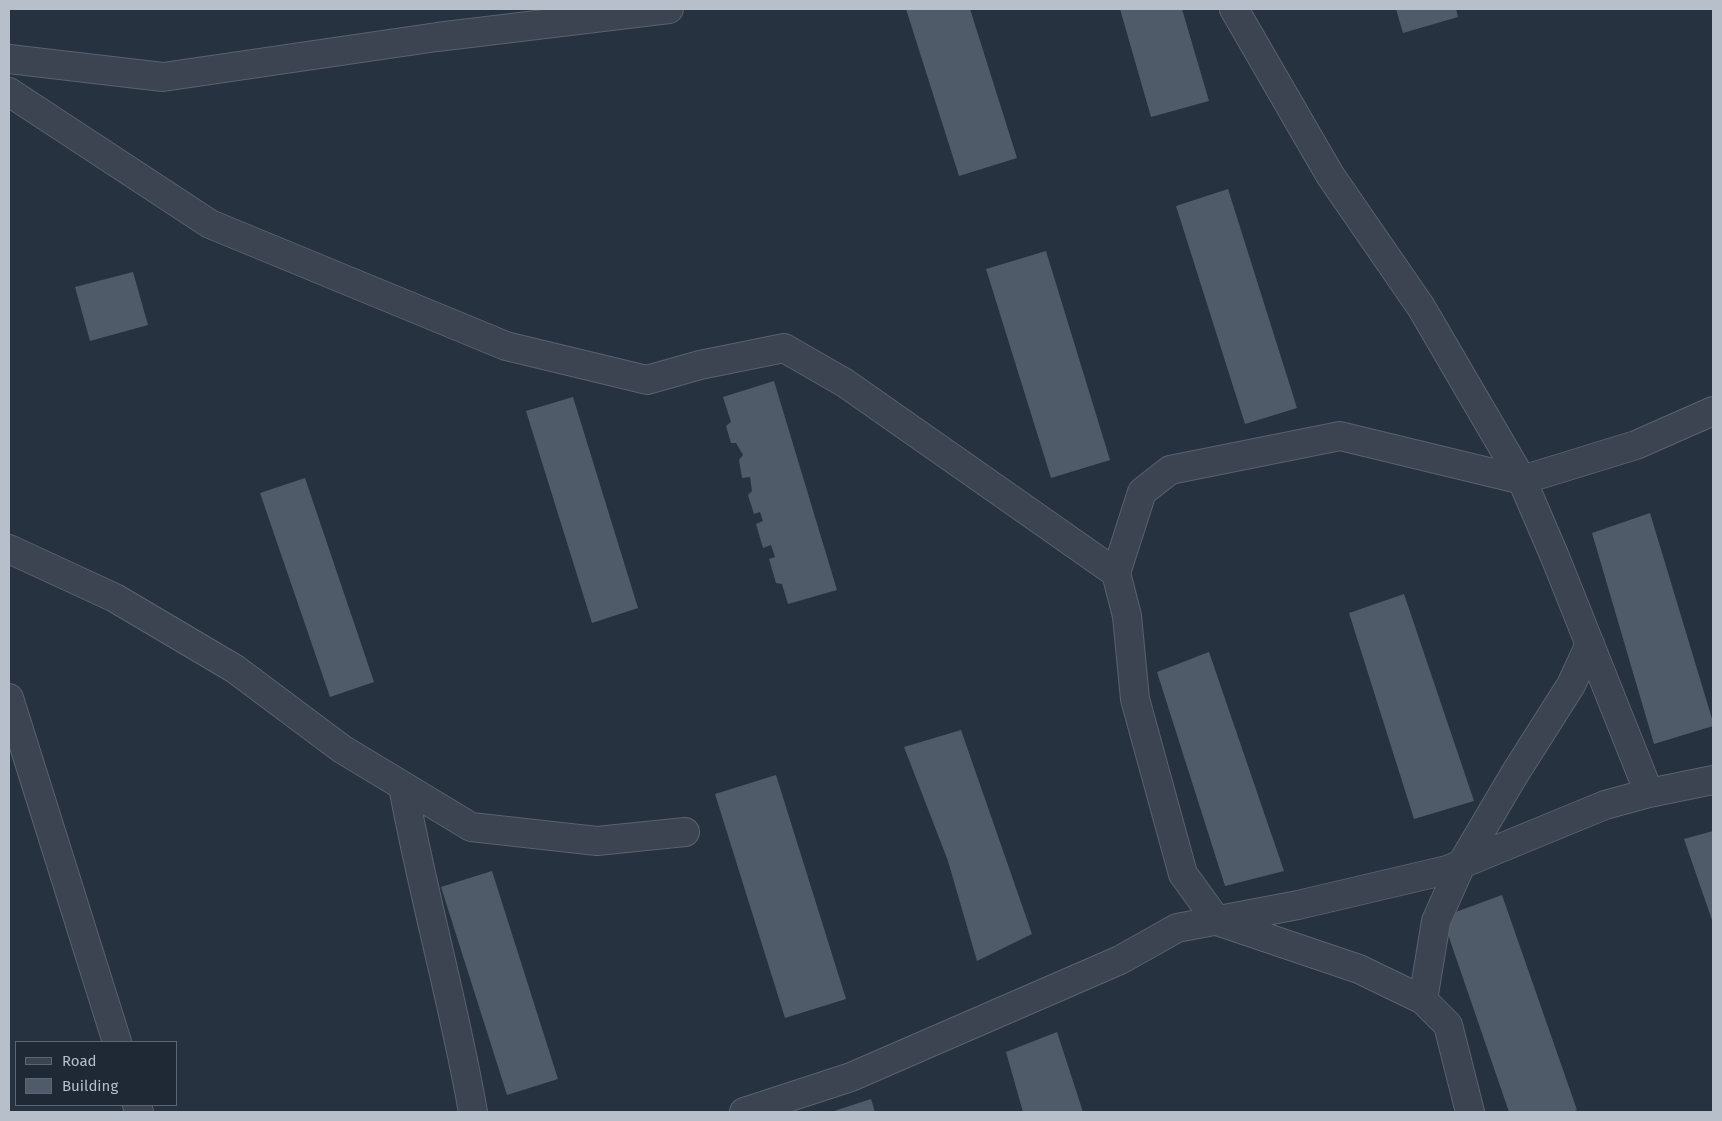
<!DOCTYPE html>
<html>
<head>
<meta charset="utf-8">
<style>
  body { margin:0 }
  #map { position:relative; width:1722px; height:1121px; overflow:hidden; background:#273240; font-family:"Fira Sans",sans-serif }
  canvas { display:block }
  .frame { position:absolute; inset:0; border:10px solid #b7bfca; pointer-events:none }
  .legend { position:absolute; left:15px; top:1041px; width:162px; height:65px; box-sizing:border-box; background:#1f2935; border:1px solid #5c6571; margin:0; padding:6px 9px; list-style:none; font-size:15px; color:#b7bfca }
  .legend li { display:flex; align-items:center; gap:10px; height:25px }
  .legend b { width:25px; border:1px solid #5c6571 }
</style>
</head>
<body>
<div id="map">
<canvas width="1722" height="1121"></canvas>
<div class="frame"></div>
<ul class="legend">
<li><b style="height:6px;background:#3b4450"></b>Road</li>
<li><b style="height:14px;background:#505b6a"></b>Building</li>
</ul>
</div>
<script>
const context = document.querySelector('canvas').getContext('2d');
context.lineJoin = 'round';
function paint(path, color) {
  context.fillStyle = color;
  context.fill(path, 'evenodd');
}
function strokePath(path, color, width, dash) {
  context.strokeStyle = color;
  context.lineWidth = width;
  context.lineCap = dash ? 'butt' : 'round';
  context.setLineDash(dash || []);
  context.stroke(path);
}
paint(new Path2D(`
  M906,9H970L1017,158L959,176Z
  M1120,9H1182L1209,101L1151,117Z
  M1396,9H1456L1458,17L1403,33Z
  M1228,189L1297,408L1245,424L1176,206Z
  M1046,251L1110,460L1051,478L986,269Z
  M133,272L148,325L90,341L75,287Z
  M774,381L837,590L788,604L782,584L776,583L769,559L775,557L771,545L763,548L756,524L763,521L760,512L754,514L748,495L752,491L750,477L742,478L739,460L743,455L736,443H731L726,426L731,422L723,397Z
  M573,397L638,608L592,623L526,411Z
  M305,478L374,682L330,697L260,493Z
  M1650,513L1713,722V726L1654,744L1592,533Z
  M1404,594L1474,801L1414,819L1349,613Z
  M1209,652L1284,871L1225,886L1157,672Z
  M961,730L1032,934L977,961L948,861L904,747Z
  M776,775L846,999L785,1018L715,794Z
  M1713,831V923L1684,839Z
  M492,871L558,1079L507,1095L441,887Z
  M1502,895L1577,1110L1572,1112H1509L1442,917Z
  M1057,1032L1083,1112H1023L1006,1052Z
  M871,1099L875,1112H831Z`), '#505b6a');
const minor = new Path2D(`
  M1234,9L1330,175L1421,307L1522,480L1555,557L1649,793L1713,780
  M9,59L163,77L437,37L669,9
  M9,92L210,224L506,346L647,380L700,365L784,348L845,383L1116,573
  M9,549L115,598L235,669L342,749L471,827L597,841L685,832
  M9,698L117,1042
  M403,786C423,896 454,1003 473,1112
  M1423,1000L1436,921L1461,865L1514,775L1571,685L1590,644
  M137,1105L139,1112
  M744,1112L851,1077L1120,960L1177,928L1298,905L1447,870L1605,805L1649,793
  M1470,1112L1448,1025L1423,1000L1359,969L1217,921L1183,874L1135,699L1127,616L1116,573L1142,492L1170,470L1340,436L1522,480L1636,445L1713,411`);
strokePath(minor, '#59626d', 30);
strokePath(minor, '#3b4450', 28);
</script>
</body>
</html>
